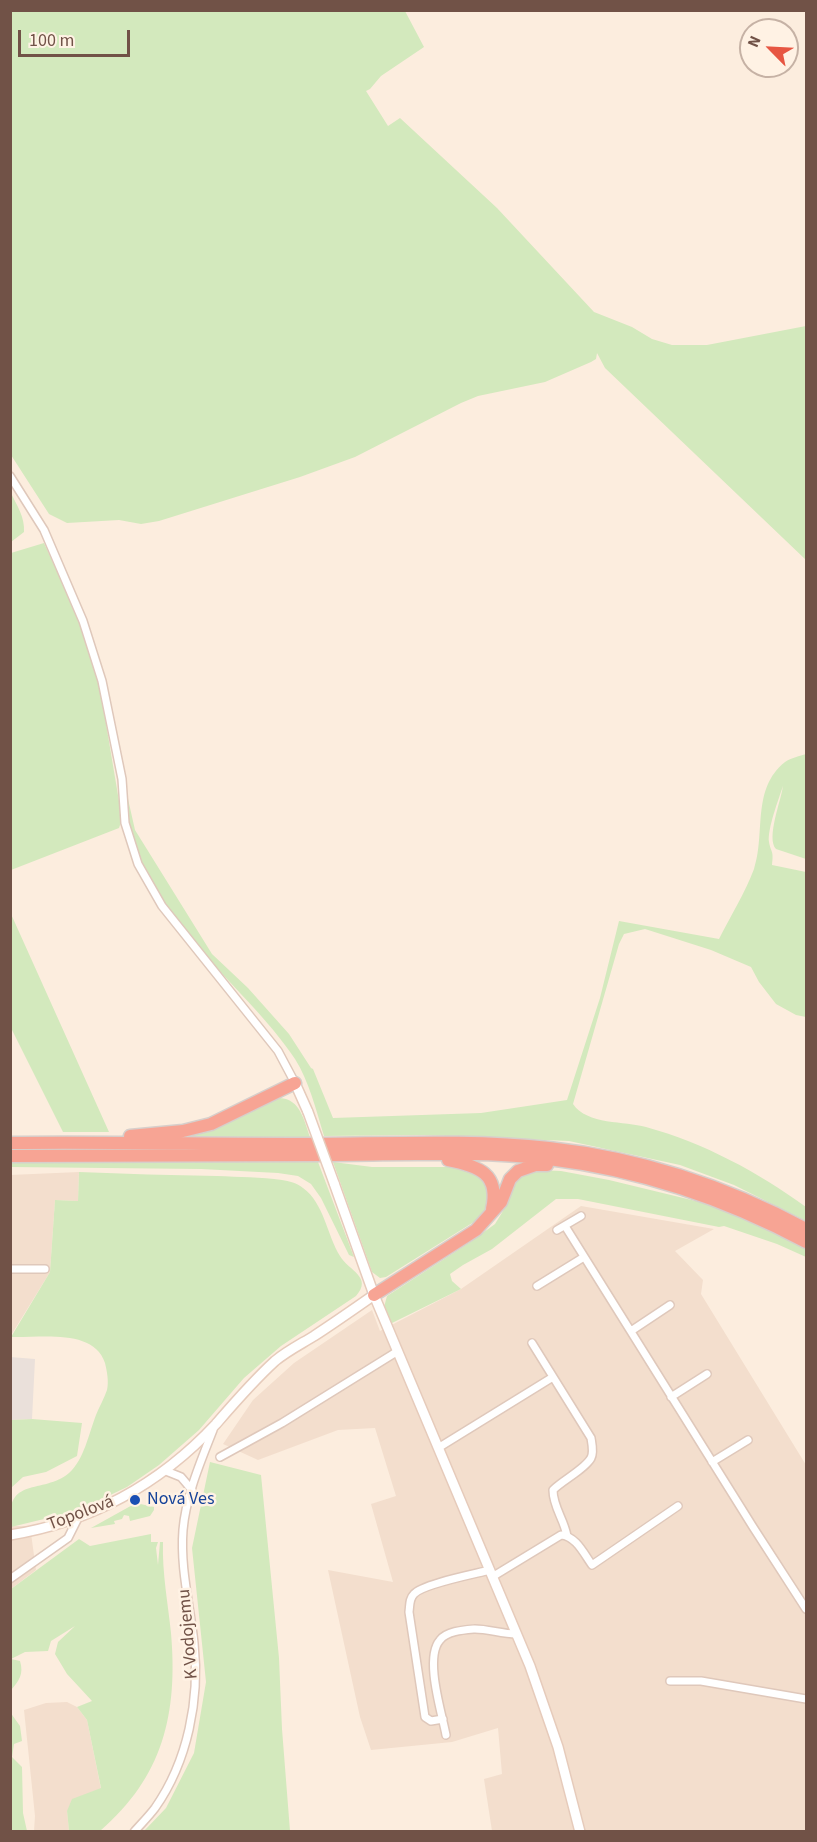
<!DOCTYPE html>
<html>
<head>
<meta charset="utf-8">
<style>
  body { margin:0 }
  #map { position:relative; width:817px; height:1842px; overflow:hidden; background:#fcedde; font-family:"Source Sans 3",sans-serif }
  canvas { display:block }
  .frame { position:absolute; inset:0; border:12px solid #715247; pointer-events:none }
  .north { position:absolute; left:739px; top:18px; width:60px; height:60px; box-sizing:border-box; background:#fff2e4; border:2px solid #c6b2a5; border-radius:50%; rotate:294deg; font-size:16px; font-weight:700; line-height:24px; text-align:center; color:#715247 }
  .north::after { content:''; display:block; margin:auto; width:21px; height:27px; background:#e75642; clip-path:polygon(50% 0,100% 100%,50% 72%,0 100%) }
  .scale { position:absolute; left:18px; top:30px; width:112px; height:27px; box-sizing:border-box; border:3px solid #715247; border-top:0; padding-left:8px; font-size:18px; line-height:21px; white-space:nowrap; color:#715247; -webkit-text-stroke:4px #fff2e4; paint-order:stroke }
</style>
</head>
<body>
<div id="map">
<canvas width="817" height="1842"></canvas>
<div class="frame"></div>
<div class="north">N</div>
<div class="scale">100 m</div>
</div>
<script>
const context = document.querySelector('canvas').getContext('2d');
context.lineJoin = 'round';
function paint(path, color) {
  context.fillStyle = color;
  context.fill(path, 'evenodd');
}
function strokePath(path, color, width, dash) {
  context.strokeStyle = color;
  context.lineWidth = width;
  context.lineCap = dash ? 'butt' : 'round';
  context.setLineDash(dash || []);
  context.stroke(path);
}
function label(font, color, halo, rows, align = 'center') {
  context.font = font + ' "Source Sans 3",sans-serif';
  context.lineWidth = 5;
  context.setLineDash([]);
  context.textBaseline = 'middle';
  context.strokeStyle = halo;
  context.fillStyle = color;
  for (const [text, x, y, turn = 0] of rows) {
    context.save();
    context.translate(x, y);
    context.rotate((+turn || 0) * Math.PI / 180);
    context.textAlign = isNaN(turn) ? turn : align;
    if (halo) context.strokeText(text, 0, 0);
    context.fillText(text, 0, 0);
    context.restore();
  }
}
paint(new Path2D(`
  M79,1172L78,1201L55,1200L50,1272L10,1337V1175Z
  M581,1206L714,1229L675,1251L703,1280L701,1294L806,1465V1831H492L484,1779L502,1774L498,1728L452,1742L371,1750L360,1717L328,1570L393,1582L371,1504L396,1496L375,1428L338,1430L258,1460L223,1444L253,1400L294,1363L372,1310L380,1331L461,1289Z
  M11,1526H30L36,1570L11,1589Z
  M67,1702L77,1707L87,1720L101,1789L67,1811L69,1831H34L35,1816L24,1710L46,1703Z`), '#f3decd');
paint(new Path2D(`
  M10,1357L35,1359L32,1419L11,1420Z`), '#eae0da');
paint(new Path2D(`
  M11,10L405,11L424,47L381,76L370,89L366,91L388,126L400,118L497,208L594,312L632,327L652,339L672,345H707L806,326V560L605,368L597,353L596,359L591,362L545,382L478,396L461,403L355,457L300,477L159,521L141,524L119,520L67,523L49,514L11,455Z
  M11,493C17,506 25,517 24,532L11,542Z
  M44,543L74,608L98,676L122,819L119,828L11,870V553Z
  M806,754V859L776,849C766,838 781,801 783,786C779,798 767,830 769,842C771,853 774,850 772,865L806,872V1017L796,1015L776,1004L759,982L751,967L711,950L645,929L624,934L619,944L573,1104C587,1125 625,1121 646,1127C704,1143 758,1172 806,1207V1221L734,1185L680,1165L569,1141L423,1135L324,1136C316,1110 309,1081 295,1059C246,983 119,898 128,799L135,830L212,954L248,988L289,1034L311,1068L313,1069L333,1118L481,1113L567,1100L600,998L619,921L719,939C730,917 745,893 754,869C766,834 751,789 785,762C791,758 800,756 806,754Z
  M11,914L109,1132H63L11,1028Z
  M280,1098C300,1099 304,1120 310,1137H188L219,1126Z
  M129,1161L318,1162L354,1257L349,1255L321,1198L311,1184L298,1176L278,1173L201,1169L11,1167V1162Z
  M333,1162L372,1167H464L488,1181V1206L477,1220L386,1277L380,1278L372,1272Z
  M538,1170L561,1171L609,1180L704,1203L734,1213L806,1248V1257L777,1244L724,1226L719,1227L578,1199H556L492,1249L463,1265L450,1274L452,1281L461,1289L390,1324L384,1307L387,1296L469,1243L495,1224L503,1211L517,1178Z
  M79,1172C125,1174 171,1175 217,1176C239,1177 261,1177 282,1180C289,1181 297,1183 303,1188C324,1203 327,1235 340,1256C349,1271 373,1277 356,1296L281,1346L244,1378L199,1430L159,1465L127,1487L77,1511L11,1527C4,1475 43,1495 69,1473C84,1460 89,1433 96,1415C99,1407 104,1399 107,1390C109,1382 107,1371 105,1363C94,1328 40,1338 11,1337L50,1272L55,1200L78,1201Z
  M32,1419L82,1423L77,1456L46,1472L23,1477L11,1488V1420Z
  M210,1462L261,1475L279,1658L282,1729L290,1831H144L166,1808L194,1753L206,1682L192,1548Z
  M136,1503L154,1507V1510L150,1516L130,1521L129,1516L124,1515L122,1519L114,1521L115,1524L91,1528Z
  M151,1534V1542H158L156,1548L158,1565L160,1542H163C162,1573 168,1603 171,1633C178,1714 163,1777 100,1831H69L67,1811L72,1799L101,1788L87,1720L77,1707L92,1701L67,1674L55,1654L58,1642L75,1626L51,1641L48,1651L25,1652L11,1659L20,1661C24,1674 19,1681 11,1690V1589L79,1539L90,1546Z
  M10,1712L20,1726L22,1741L14,1744L12,1757L22,1767L23,1813L27,1831H11Z`), '#d3e9bd');
const street = new Path2D(`
  M10,476L44,530L83,621L102,681L122,779L125,823L138,864L162,906L278,1051L295,1083
  M565,1226L753,1527L806,1609
  M557,1230L581,1216
  M10,1269H45
  M537,1286L584,1257
  M631,1331L670,1305
  M532,1343L591,1438C592,1444 594,1452 591,1458C585,1469 563,1480 553,1490C553,1507 564,1519 567,1536
  M671,1397L707,1374
  M438,1448L553,1377
  M220,1457L282,1423L398,1351
  M712,1462L748,1440
  M166,1471L181,1477L192,1490
  M492,1577L561,1535C576,1536 584,1554 592,1565L678,1506
  M10,1579L68,1538L78,1518
  M670,1681H701L806,1699
  M443,1719L431,1721L425,1717L409,1612C410,1605 409,1599 414,1594C422,1584 475,1574 490,1570
  M446,1735C442,1713 424,1658 440,1640C447,1631 463,1630 475,1629C488,1629 502,1634 516,1634
  M134,1832C141,1824 149,1816 155,1808C188,1761 200,1699 194,1643C190,1605 180,1568 183,1530C186,1495 201,1461 213,1430`);
const secondary = new Path2D(`
  M295,1083L308,1112
  M334,1183L374,1295L530,1666L558,1747L580,1832
  M10,1535C91,1522 160,1484 216,1424C235,1402 253,1381 275,1361C287,1351 301,1344 314,1336C334,1323 354,1309 374,1295`);
const highway = new Path2D(`
  M130,1136L183,1131L211,1124L295,1083
  M10,1143C107,1142 204,1144 300,1144C382,1144 468,1139 549,1148C640,1158 726,1186 806,1229
  M10,1156C115,1156 219,1155 323,1155C398,1155 475,1150 549,1159C640,1170 726,1199 806,1242
  M448,1160C479,1166 500,1174 492,1209
  M374,1295L476,1230L501,1202L510,1179L518,1171L535,1165H547`);
strokePath(street, '#dfc8bb', 10);
strokePath(secondary, '#e6cbbb', 12);
strokePath(highway, '#d7cfcb', 15);
strokePath(street, '#fff', 7);
strokePath(secondary, '#fff', 9);
strokePath(highway, '#f7a494', 12);
const secondaryBridge = new Path2D(`
  M308,1112L334,1183`);
strokePath(secondaryBridge, '#e6cbbb', 12, []);
strokePath(secondaryBridge, '#fff', 9);
for (const [x, y, r, color] of [
  [135,1500,6,"#1a4fb4"]
]) {
  const dot = new Path2D();
  dot.arc(x, y, r, 0, 2 * Math.PI);
  context.fillStyle = color;
  context.fill(dot);
  strokePath(dot, '#fff2e4', 2);
}
label('18px', '#164399', '#fff2e4', [
  ["Nová Ves",147,1500]
], 'left');
label('18px', '#715247', '#fff2e4', [
  ["Topolová",81,1514,-21],
  ["K Vodojemu",189,1634,-95]
]);
</script>
</body>
</html>
